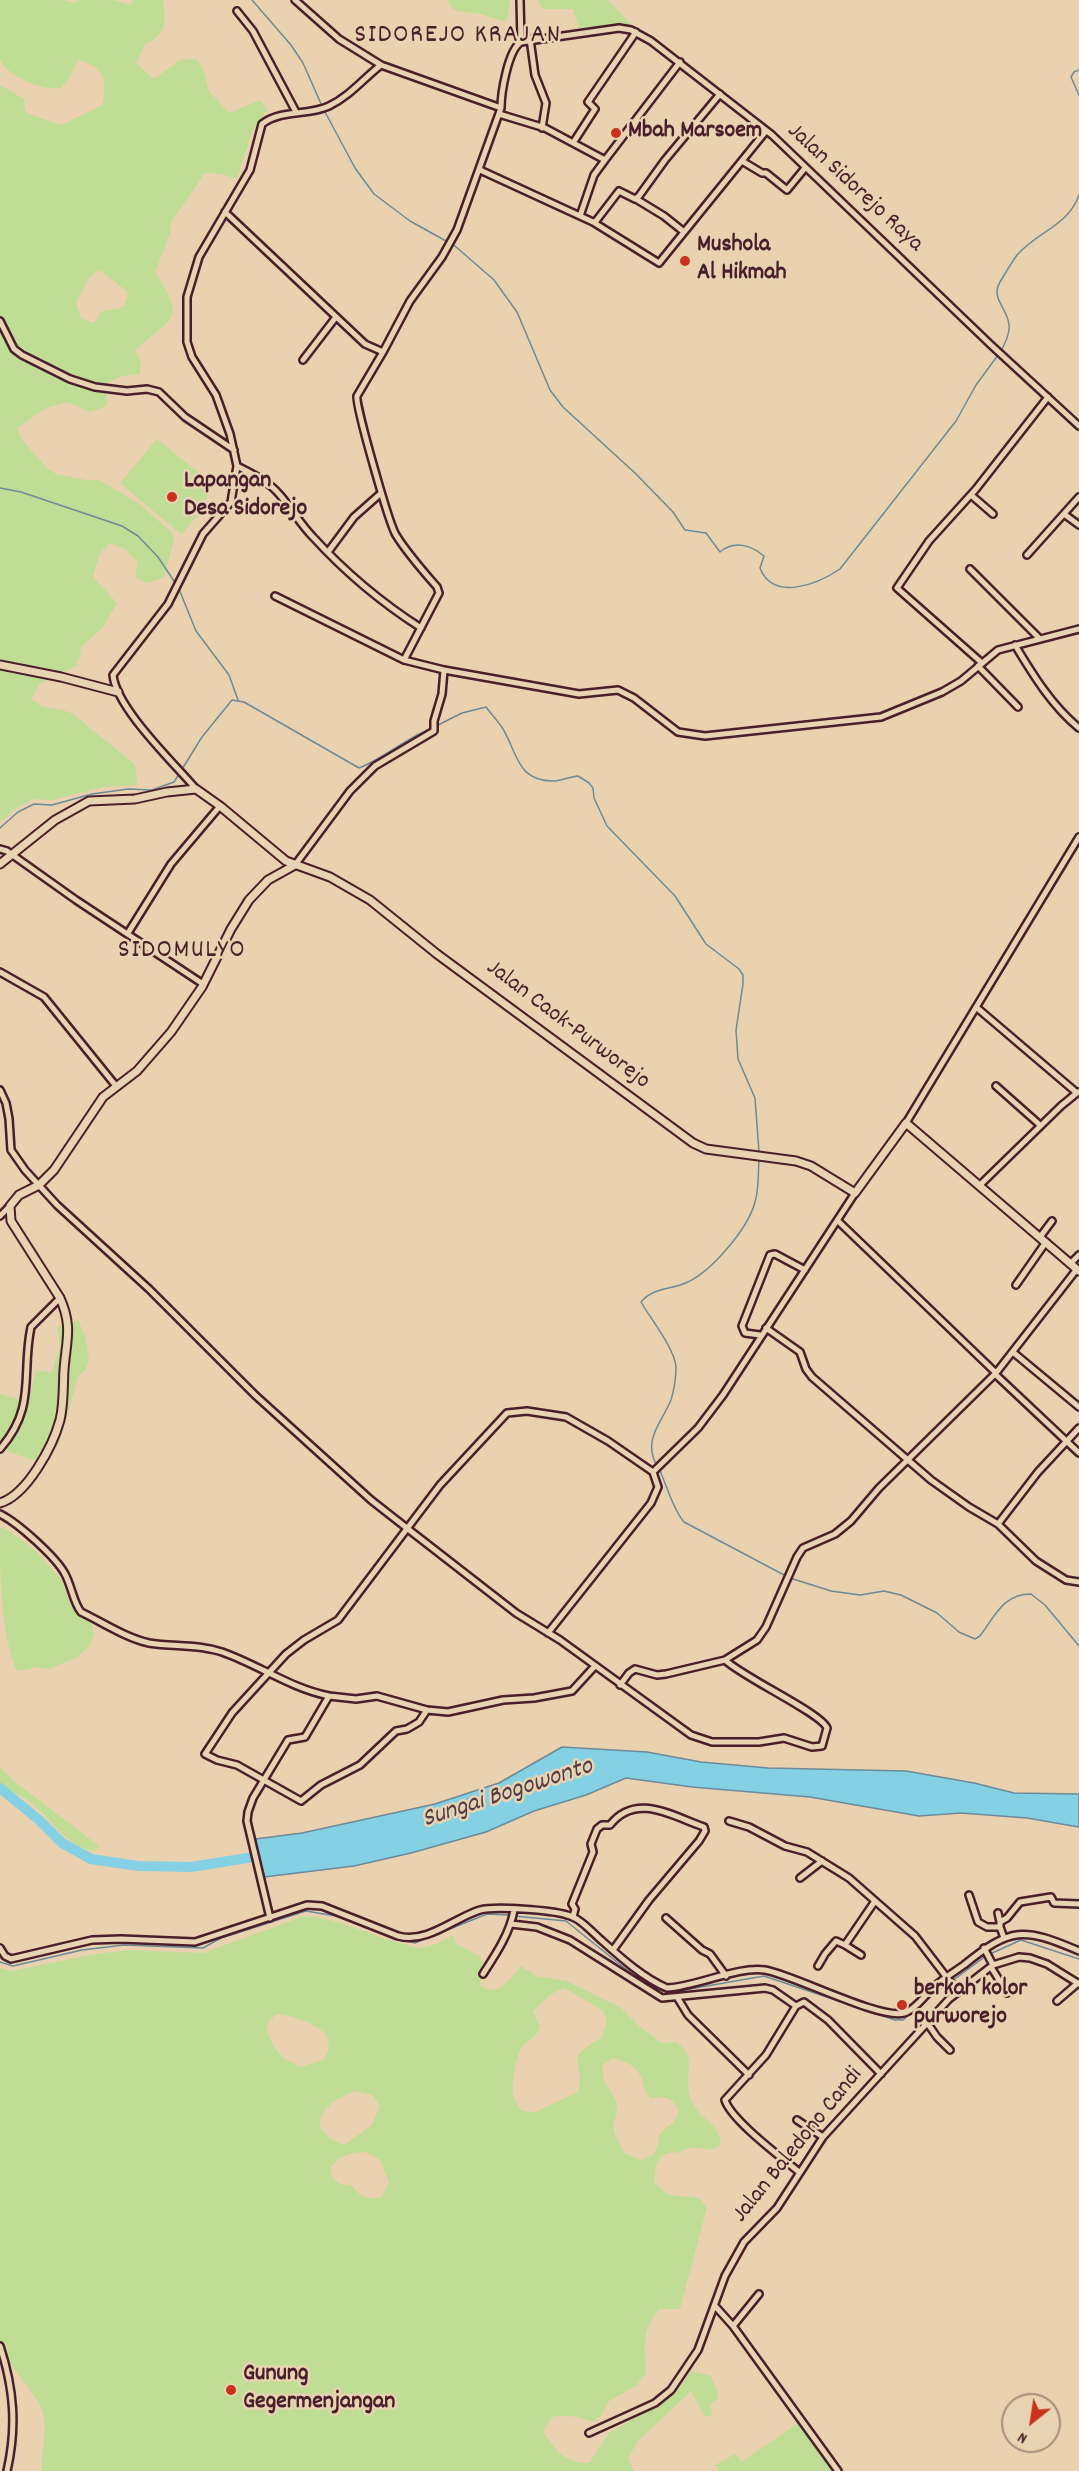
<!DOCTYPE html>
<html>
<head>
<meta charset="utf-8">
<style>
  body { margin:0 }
  #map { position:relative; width:1079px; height:2471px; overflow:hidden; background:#ead1af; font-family:Dekko,sans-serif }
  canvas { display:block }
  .north { position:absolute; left:1001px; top:2393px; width:60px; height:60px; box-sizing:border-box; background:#e8d4b2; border:2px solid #a98c7c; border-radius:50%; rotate:210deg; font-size:16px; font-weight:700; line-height:24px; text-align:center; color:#4a1f2b }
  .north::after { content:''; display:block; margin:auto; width:21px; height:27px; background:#c8321e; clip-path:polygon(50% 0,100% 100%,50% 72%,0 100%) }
</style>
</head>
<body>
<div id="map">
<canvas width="1079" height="2471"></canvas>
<div class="north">N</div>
</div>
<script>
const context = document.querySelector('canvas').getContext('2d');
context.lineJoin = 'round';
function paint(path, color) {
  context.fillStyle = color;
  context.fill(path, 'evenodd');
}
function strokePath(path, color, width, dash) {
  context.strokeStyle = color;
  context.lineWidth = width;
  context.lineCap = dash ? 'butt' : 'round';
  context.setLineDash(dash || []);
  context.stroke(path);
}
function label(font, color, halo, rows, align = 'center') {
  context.font = font + ' Dekko,sans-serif';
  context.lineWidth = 5;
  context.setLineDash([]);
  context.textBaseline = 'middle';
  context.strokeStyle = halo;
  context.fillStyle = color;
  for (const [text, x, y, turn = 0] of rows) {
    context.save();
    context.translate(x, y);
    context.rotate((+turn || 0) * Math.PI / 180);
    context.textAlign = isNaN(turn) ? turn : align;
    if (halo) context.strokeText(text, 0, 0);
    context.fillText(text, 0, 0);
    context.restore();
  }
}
paint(new Path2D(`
  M0,0H64L74,3L78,0H113L130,5L133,0H163C166,21 167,35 145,44L136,63L154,79L180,60L196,59L203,68L209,91L229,113L260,100L267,110L253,129L237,179L221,174L205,173L171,222L170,234L155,272C187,321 173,316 135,350L141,363L140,374L122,376L105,384L107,406L90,412L68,402L46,408L17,428L22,440L46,467L56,474L86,480H99L141,505L172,533L174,539L164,577C153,582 144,586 135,576L138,563L125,549L110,543L100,553L93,577L117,603L103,627L81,647L80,656L76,666L40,684L31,699L43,707L63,710L73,714L133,763L136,768L137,785L103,787L52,800L33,799L15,809L0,822V85L24,99L25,110L29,114L61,125L102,105C108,80 104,67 78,60L69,79L61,88C42,91 10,78 0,60ZM99,270L127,291C128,315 111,307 100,312L97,320L93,323L81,318L76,302L90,276Z
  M447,0H510L507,20L502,21L481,14L457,11L452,8Z
  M538,0H608L633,27L579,28L573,9H542Z
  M157,439L214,485L201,510L182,535L120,483Z
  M78,1320L85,1336L89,1359L86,1369L78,1377L60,1441L47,1462L30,1459L0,1449V1394L28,1402L36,1371L52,1372L60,1347L57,1327Z
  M0,1527L8,1530L36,1551L62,1581L69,1602L80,1618L91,1620L94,1634L90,1645L77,1657L49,1669L37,1667L21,1671L16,1670C0,1627 0,1574 0,1527Z
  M0,1767L10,1778L100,1847L93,1851C66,1845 52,1821 32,1803C23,1796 11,1793 0,1784Z
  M304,1916C338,1918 367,1934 399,1943C405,1944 412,1947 418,1948C430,1948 442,1941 453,1935L456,1944L479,1956L483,1962L480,1985C497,1999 510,1979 521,1966L536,1976L566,1981L620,2007L639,2026L662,2043L676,2042C699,2058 683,2074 690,2097C697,2120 715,2117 721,2143C711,2155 702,2146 689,2148C686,2149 683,2151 680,2152C676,2153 670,2152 666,2154C654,2160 655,2173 655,2184L669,2195L699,2198L707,2207L680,2309H660C640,2331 645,2346 646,2373L636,2386L609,2401L602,2414L593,2422C579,2417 567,2414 552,2417L543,2431C554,2449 566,2464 589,2463L609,2433L661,2402L678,2389L691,2371L711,2376L718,2393L717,2399L710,2404L712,2415L706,2417L704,2415L691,2391L638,2441L628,2458L634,2471H41C42,2455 46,2435 44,2419C43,2401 20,2379 11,2364L0,2365V1968L11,1971L95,1954L130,1950L203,1953ZM565,1988L603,2011L607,2021L601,2038C559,2062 587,2060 578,2092L535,2112L522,2111C518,2106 514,2101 513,2094C511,2086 516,2054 522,2047C530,2037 536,2039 540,2026L533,2012C542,2001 551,1992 565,1988ZM276,2014C296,2017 311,2021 327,2035L329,2048L324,2059L301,2067C280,2058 271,2048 266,2026ZM612,2058C634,2064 641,2069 645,2092L651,2098C667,2096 671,2097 679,2110L674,2122L666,2127L659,2135V2141L654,2154L642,2160L625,2154L616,2138L613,2126L617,2112L616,2101L604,2081L602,2066ZM355,2091L372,2095L380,2106L372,2125L344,2145C301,2129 323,2102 355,2091ZM366,2152L380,2160L389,2182L382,2197C367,2201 361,2197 351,2185L340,2184L332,2177L330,2168C341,2155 349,2153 366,2152Z
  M800,2422L833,2471H719L715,2465L735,2454L741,2462Z`), '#c0dd95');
const water = new Path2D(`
  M562,1747L647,1752L701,1762L768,1768L906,1771L974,1783L1014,1793L1079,1794V1827L1027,1818L961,1813L919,1816L810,1797L692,1787L626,1778L586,1795L534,1811L486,1832L411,1853L354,1866L264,1877L255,1839L302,1833L435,1804L499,1783Z`);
paint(water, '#83d1e2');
strokePath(water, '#6c8a99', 1.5);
strokePath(new Path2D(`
  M252,0L291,45L303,63L322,106
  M1079,70L1074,72L1071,77L1079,95
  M324,110L355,168L374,194L410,221L455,246L494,280L517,312L550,390L563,407L636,474L673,512L685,530L706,533L720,552C734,540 751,545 764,556L760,568C773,602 818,584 840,569L956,421L976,385L998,355
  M1001,351C1005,343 1010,334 1009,325C1008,309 990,298 1000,282C1005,274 1011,263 1017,255C1037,232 1069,225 1079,195
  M0,488L21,492L122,526L138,536L158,557L176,584
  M179,589L196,631L229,675L238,700
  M436,726L462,713L486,707C491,714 498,721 503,729C518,754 517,782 555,781C562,780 570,777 578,776L589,783L593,788L594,798L607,826L675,896L706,944L739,969L743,975V984L736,1030L738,1059L755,1098L759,1152
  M0,828L18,812L34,804L52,805L92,794L128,789L152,790L174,782L202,737L232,700L244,702L359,768C385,758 406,738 432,728
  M656,1464C643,1439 662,1422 671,1400C674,1390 676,1377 676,1367C675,1349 650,1318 641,1302C653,1288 667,1290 683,1284C709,1275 748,1229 755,1202C759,1189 758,1174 759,1160
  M659,1469C667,1485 672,1508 684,1522L786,1576
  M790,1578L831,1591L860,1595L884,1591L901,1595L937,1613L959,1632L975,1639L980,1636C995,1616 1003,1594 1031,1594L1045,1605L1079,1646
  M514,1916L566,1921L643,1983
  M392,1937L415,1943L487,1914L509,1915
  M990,1954L1021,1940L1079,1959
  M0,1962L13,1966L82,1950L124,1945L203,1948L221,1938L306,1911L336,1916L385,1934
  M647,1986L661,1991L684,1990L764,1976L895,2020H903L912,2012
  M922,2003L986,1956`), '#6c8a99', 1.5);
strokePath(new Path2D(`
  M0,1788L39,1820L62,1843L91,1859L138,1866L191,1867L273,1854`), '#83d1e2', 10);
const street = new Path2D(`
  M295,0L339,39L381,65
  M520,0L521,42
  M237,11L253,31L296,112
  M530,39L535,75L546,103L542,128
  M499,114L545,128L605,160L680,62
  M573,143L595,109L588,102L636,32
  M742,161L762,173H766L787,190L805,168
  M480,170L593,222L596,221L619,191L635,199L639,196L665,160L720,94
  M636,199L664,216L684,232
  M225,212L365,344L383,352L410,301L442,257L457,230L501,108
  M580,216L594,175L605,160
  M593,222L659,263L766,131
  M0,321L14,349L22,355L70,379L95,387L127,391L147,389L159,392L185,417L234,450
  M383,352L357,396C355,404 389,524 396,535C407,553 423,571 437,587L439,593L404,660
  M303,360L336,317
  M237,466C252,474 268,481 279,494C291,507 300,524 313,537C344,571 382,603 421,628
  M971,495L993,514
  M1064,514L1079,525
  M328,552L354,517L380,494
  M1027,555L1079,497
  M970,569L1040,639
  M275,596L404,660L444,670L579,694L618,690L634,698L678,732L705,736L881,717L942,692L961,681L998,650L1079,629
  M1015,645C1033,675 1052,706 1079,728
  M982,663L897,588L929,541L976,489L1048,397
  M978,666L1018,707
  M196,789C174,763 116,708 113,675L168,604L203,534L231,502L237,466L230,434L216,395L192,357L187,342V297L199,257L250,170L262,124C282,109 308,116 329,106C350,96 364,78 381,65L501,108C501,93 508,50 521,42L619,28L631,30L651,41L772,135L991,345L1079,426
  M0,849L7,851L76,900L203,984
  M295,865L350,791L375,766L434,731V721L442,694L444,670
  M128,933L171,864L220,806
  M0,972L44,997L116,1086
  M976,1007L1077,1093
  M996,1086L1040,1125
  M0,1090L6,1103L9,1119L11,1150L25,1170L57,1205L149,1289L255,1395L371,1500L408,1529L516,1613L560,1640L691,1735L712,1742H759L784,1738L812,1747L822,1746L827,1728C821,1713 744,1678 725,1660
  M1061,1106L1078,1092
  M906,1123L1079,837
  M980,1185L1061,1106
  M0,1216L10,1206
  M838,1221L996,1373
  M1040,1237L1052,1221
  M1070,1264L1079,1255
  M1016,1285L1046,1242
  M766,1328L800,1352L806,1369L812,1377L931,1480L969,1507L998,1524L1036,1561L1066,1580L1079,1582
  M760,1335L745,1333L742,1326L770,1255L775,1254L805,1270
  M1014,1353L1079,1407
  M995,1374L1079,1453
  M0,1449C37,1407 21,1374 31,1327L60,1298
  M653,1472L698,1428L723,1395L855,1193
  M0,1514C18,1523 56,1557 65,1574C72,1587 73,1602 81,1612C102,1622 126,1638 149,1643C173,1647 198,1644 222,1652C259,1665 290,1688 329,1696L305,1737L288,1740L253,1798L248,1812L247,1821L270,1918
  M998,1524L1038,1472L1079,1428
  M620,1685L629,1673L635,1669L657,1675L666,1674L725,1660L757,1640L766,1627L797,1557L803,1548L835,1534L851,1521L879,1488L996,1373L1077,1269
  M329,1696L356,1699L377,1696L427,1710L448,1712L503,1700L534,1698L572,1691L594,1667
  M427,1710L419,1722L407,1729L396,1731L360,1765L321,1785L301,1801L237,1765L217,1760L205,1754L232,1713L286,1654L304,1640L338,1620L440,1485L507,1413L527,1411L566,1417L608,1441L653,1472L658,1487L651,1503L548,1633
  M729,1821L749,1827L785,1846L807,1852L849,1878L915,1936L958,1992
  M800,1878L822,1861
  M969,1895L978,1922L987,1927H1000L1004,1938
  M998,1913L1000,1922
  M573,1917L575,1909L572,1904L593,1852L591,1844L597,1829L602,1825H610C636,1792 672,1816 704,1827L705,1831L699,1841L649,1900L613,1950
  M666,1918L702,1950L710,1954L726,1976
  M511,1924L537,1927L570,1940L662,1998L765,1988L773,1990L796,2006
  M1000,1928V1922L1007,1918L1020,1902L1051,1897L1054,1903L1079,1904
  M845,1945L861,1955
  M0,1948L5,1956L11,1959L92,1940L121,1939L195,1942L307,1905L322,1906L398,1936C427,1944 454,1918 480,1910C495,1906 551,1910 567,1915C580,1918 590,1930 600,1939C619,1956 643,1978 667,1988C696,1987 737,1966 765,1970C794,1975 880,2020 904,2013C915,2010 926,1994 935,1986C944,1978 954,1972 964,1965C1011,1927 1023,1927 1079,1951
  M984,1948L993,1965
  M818,1966L825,1954L836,1941L845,1945L875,1901
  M991,1967L1007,1993
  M483,1974C496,1954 510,1933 514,1910
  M677,1997L688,2015L749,2075
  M1057,2001L1078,1983
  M925,2024H928L937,2037L950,2050
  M797,2120L823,2137
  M799,2172C781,2157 731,2120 725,2100L766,2055L796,2006L804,2002L828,2020L881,2074
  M715,2306L733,2326L838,2471
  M733,2326L759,2294
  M0,2346C14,2389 17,2427 7,2471
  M589,2433L655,2403L671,2390L698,2350L725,2276L744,2242L777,2208L823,2137L949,1999L993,1965L1019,1957L1030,1958L1047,1964L1079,1984`);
const secondary = new Path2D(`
  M0,665L61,677L118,692
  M0,864L55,820L89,801L135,799L167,792L196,789L220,806L286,861L330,877L370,900L437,954L693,1143L706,1149L796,1161L811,1166L855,1193L906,1123L1079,1271
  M0,1503C27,1495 53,1446 60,1420C64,1404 63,1386 64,1370C66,1341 73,1327 60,1298L11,1221L10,1206L19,1195L39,1185L54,1170L103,1097L137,1071L171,1032L202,987L231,929L249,900L268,880L295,865`);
strokePath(street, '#4a1f2b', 10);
strokePath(secondary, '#4a1f2b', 11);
strokePath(street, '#e8d4b2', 5);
strokePath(secondary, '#e8d4b2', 7);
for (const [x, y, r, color] of [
  [616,133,6,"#c8321e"],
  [685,261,6,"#c8321e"],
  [172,497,6,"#c8321e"],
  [902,2005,6,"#c8321e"],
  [231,2390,6,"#c8321e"]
]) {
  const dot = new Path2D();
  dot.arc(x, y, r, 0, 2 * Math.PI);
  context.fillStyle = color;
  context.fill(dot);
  strokePath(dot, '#e8d4b2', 2);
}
label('bold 24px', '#4a1f2b', '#e8d4b2', [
  ["Mbah Marsoem",628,133],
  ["Mushola",697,247],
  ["Al Hikmah",697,275],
  ["Lapangan",184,483],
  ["Desa Sidorejo",184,511],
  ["berkah kolor",914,1991],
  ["purworejo",914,2019],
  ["Gunung",243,2376],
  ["Gegermenjangan",243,2404]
], 'left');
label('24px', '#4a1f2b', '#e8d4b2', [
  ["Jalan Sidorejo Raya",854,189,43],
  ["Jalan Caok-Purworejo",567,1026,37],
  ["Jalan Baledono Candi",799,2146,-51]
]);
label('italic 26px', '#533a46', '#e8d4b2', [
  ["Sungai Bogowonto",508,1795,-18]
]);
context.letterSpacing = '1.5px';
label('27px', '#4a1f2b', '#e8d4b2', [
  ["SIDOREJO KRAJAN",458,37],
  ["SIDOMULYO",182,952]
]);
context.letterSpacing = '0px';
</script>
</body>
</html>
